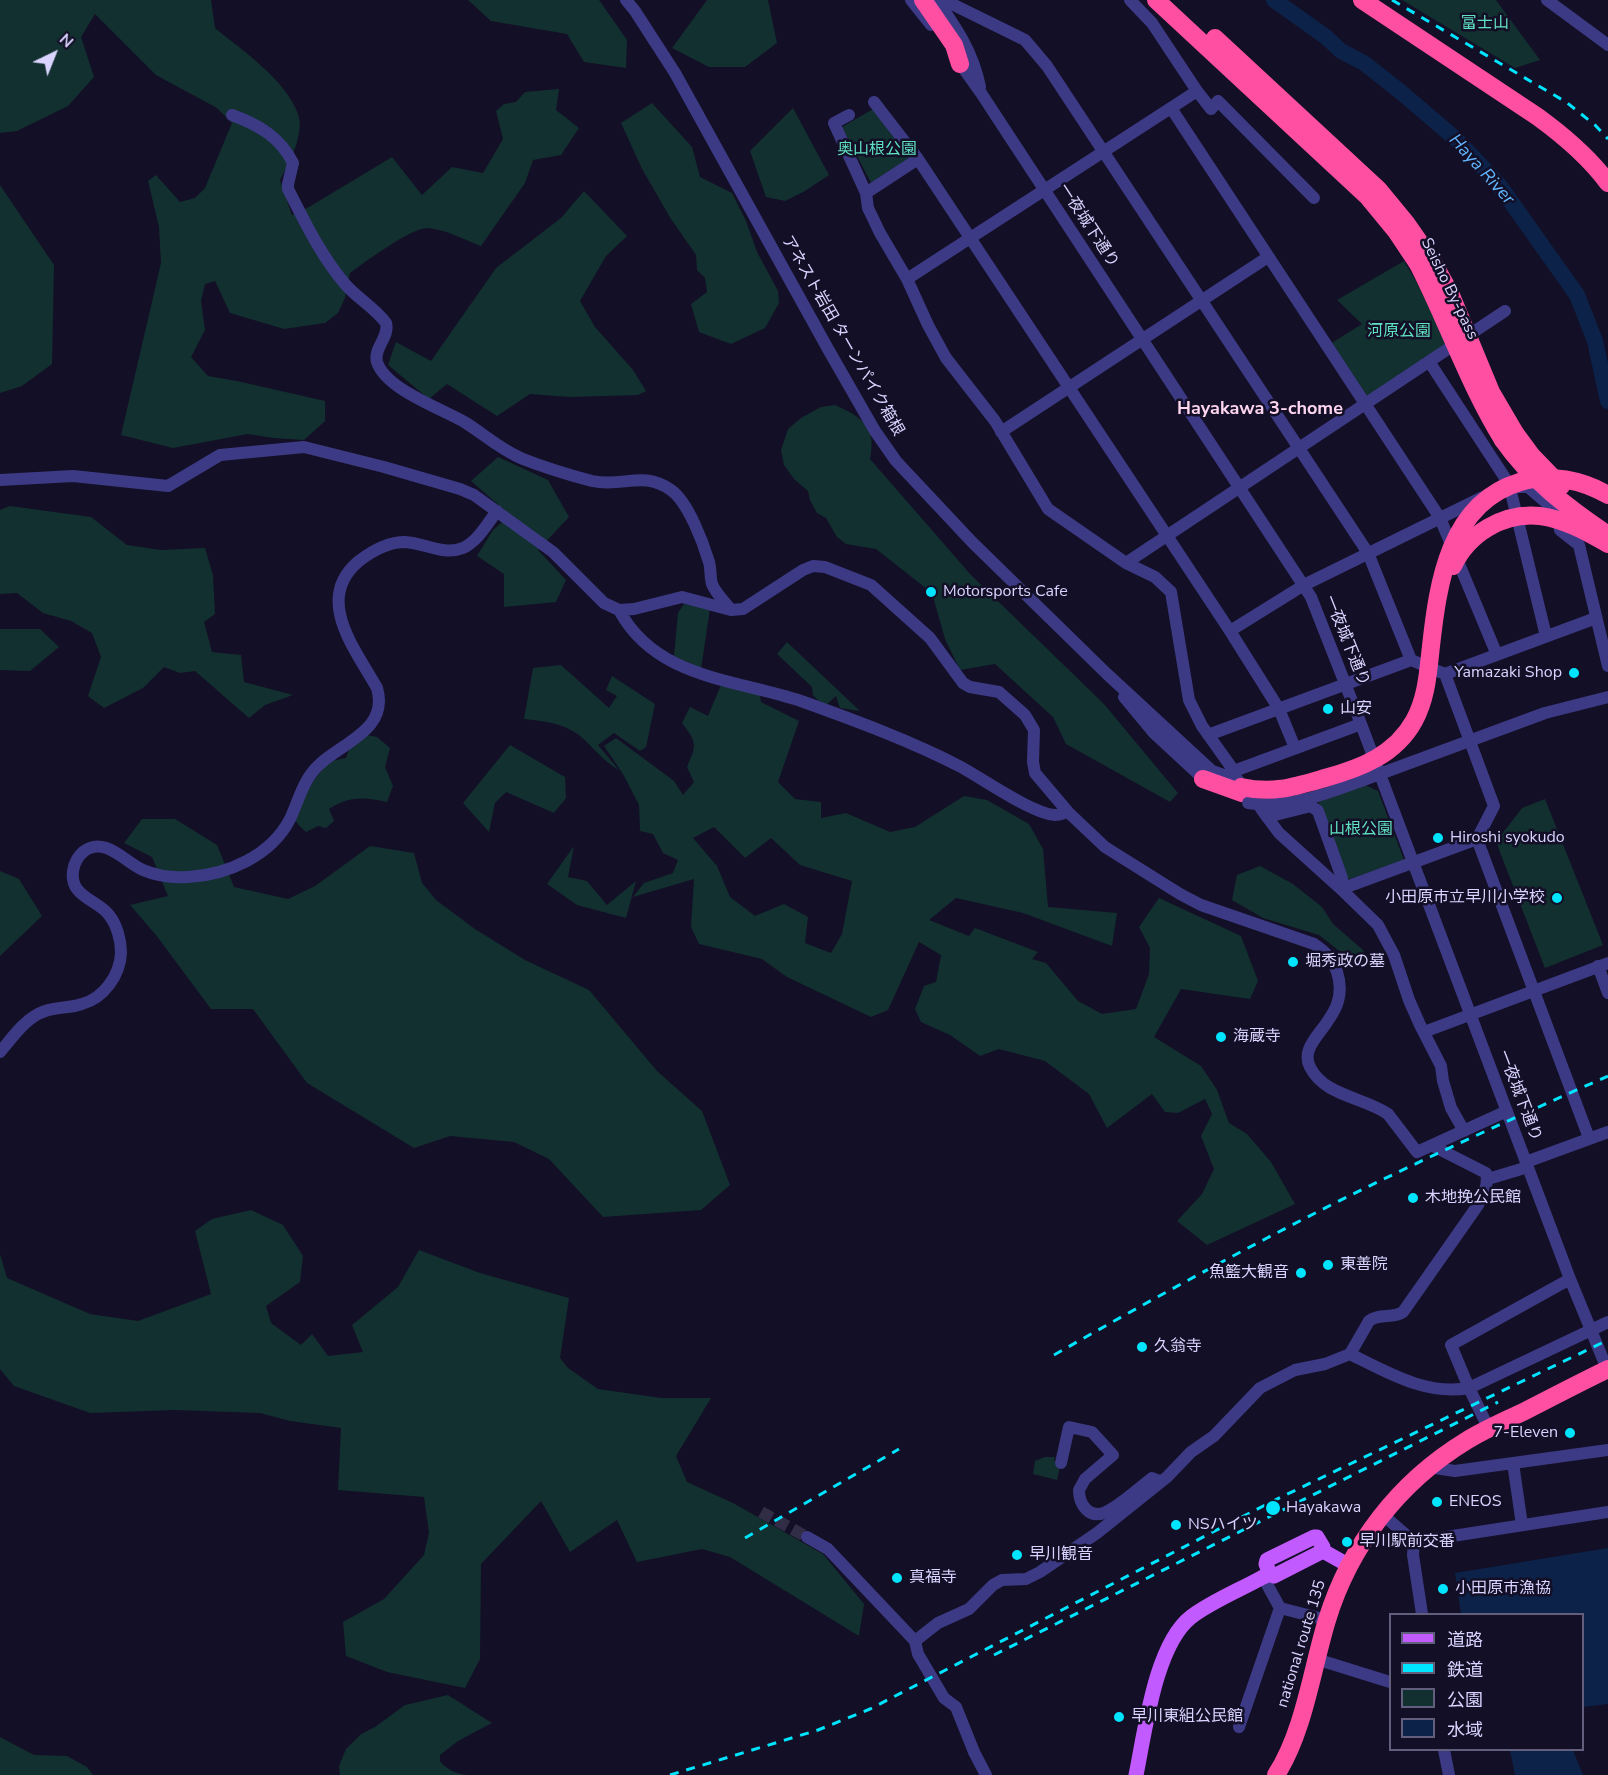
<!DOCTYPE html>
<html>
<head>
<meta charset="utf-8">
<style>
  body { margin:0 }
  #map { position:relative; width:1608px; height:1775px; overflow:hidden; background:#130f26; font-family:"Nunito Sans","Noto Sans JP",sans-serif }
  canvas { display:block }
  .legend { position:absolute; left:1389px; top:1613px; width:195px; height:138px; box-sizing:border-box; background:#130f26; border:2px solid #625e7d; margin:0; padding:8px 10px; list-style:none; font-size:18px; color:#d9d4ff }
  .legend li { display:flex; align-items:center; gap:12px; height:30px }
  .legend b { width:30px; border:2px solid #625e7d }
  .north { position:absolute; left:24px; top:24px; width:60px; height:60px; -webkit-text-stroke:4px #130f26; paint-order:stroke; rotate:43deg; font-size:16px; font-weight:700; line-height:24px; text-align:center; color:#d9d4ff }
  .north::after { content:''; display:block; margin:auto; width:21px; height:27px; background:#d9d4ff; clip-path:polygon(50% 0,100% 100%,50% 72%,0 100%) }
</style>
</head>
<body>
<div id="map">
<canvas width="1608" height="1775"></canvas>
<ul class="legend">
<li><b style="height:8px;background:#c25bff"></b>道路</li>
<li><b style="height:8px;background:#00e5ff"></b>鉄道</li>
<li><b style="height:16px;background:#12302f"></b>公園</li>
<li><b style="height:16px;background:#0c2248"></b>水域</li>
</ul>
<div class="north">N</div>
</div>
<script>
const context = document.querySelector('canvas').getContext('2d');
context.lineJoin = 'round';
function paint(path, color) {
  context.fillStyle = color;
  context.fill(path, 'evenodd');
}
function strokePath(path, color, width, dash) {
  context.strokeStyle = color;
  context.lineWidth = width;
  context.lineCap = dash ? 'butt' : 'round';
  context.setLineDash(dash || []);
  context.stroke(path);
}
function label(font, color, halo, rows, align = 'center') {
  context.font = font + ' "Nunito Sans","Noto Sans JP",sans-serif';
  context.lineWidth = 5;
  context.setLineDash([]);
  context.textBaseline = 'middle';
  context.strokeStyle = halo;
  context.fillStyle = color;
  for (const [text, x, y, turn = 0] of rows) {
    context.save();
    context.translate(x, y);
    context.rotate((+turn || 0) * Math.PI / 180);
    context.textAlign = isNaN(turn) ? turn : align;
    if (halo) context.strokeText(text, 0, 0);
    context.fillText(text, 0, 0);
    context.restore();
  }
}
paint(new Path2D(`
  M0,0H211L215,28C243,51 286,80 298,114C305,134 289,163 280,180L292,215L309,207L392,157L422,195L452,167L483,173L503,139L496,111L504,104L516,102L525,92L559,89L556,110L579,128L561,155L533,160L525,183L481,246C465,240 445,229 427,228C411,228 365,262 350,273L345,298L338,313L325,323L284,329L230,313L215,281L205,284L201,301L205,330L191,357L208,376L237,381L325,401V421L304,440L273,438L248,434L173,448L121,435L161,263L159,227L148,181L156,175L180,202L195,198L205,188L232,123L217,108L156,75L95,14L81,37L94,77L68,106L17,131L0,133Z
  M468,0H599L627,40L626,68L584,62L567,34L491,21Z
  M707,0H768L777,43L745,67H709L672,48Z
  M1402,0H1496L1540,60L1515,68Z
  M652,103L692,147L700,177L732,193L746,221L757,252L778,291L779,303L765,328L731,344L699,332L691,304L707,292L705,278L697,270L696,255L671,219L642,169L621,123Z
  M793,108L829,175L805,191L785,201L766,197L750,151Z
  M873,109L909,158L871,183L842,127Z
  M0,185L54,265L52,364L22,386L0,393Z
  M584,191L627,236L606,256L580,301L595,327L633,370L646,391L638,395L569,397L530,394L497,416L447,384L429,399L388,365L396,342L431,361L496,268L561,218Z
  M1404,261L1417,283L1448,346L1366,398L1330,344L1362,324L1337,300Z
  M835,405C862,417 877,427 870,459L971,575L1104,704L1178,793L1170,802L1066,744L1053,717L995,664L960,670L945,639L932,593L876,549L846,544L837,537L826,518L817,513L810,500L808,491L794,479L784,465L781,450L788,429L801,418L821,407Z
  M498,457L548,480L569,517L538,550L566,580L556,602L504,607V574L477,556L493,530L510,515L471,481Z
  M10,506L91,517L127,545L161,550L205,548L213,575L215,614L204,622L212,652L241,655L244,682L293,695L265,705L249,718L195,671L180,673L164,667L143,688L104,708L88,696L101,657L92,633L71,621L43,613L17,593L0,594V510Z
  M684,604L710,609L701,669L674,656L678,613Z
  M0,629H40L59,647L30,671L0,670Z
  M787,642L860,711L840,708L836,696L824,707L813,695L812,687L777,654Z
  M561,665L609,708L617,696L606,690L612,676L655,704L646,747L640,751L614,733L598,745L619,770C603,761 593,747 579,735C563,723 543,721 524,719L533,668Z
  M723,680L759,690L761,702L799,721L778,782L795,799L821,802V818L846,813L890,832L915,827L964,796L987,800L1029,824L1043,849L1048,907L1117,913L1112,946L1023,913L956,898L929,920L969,936L975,928L1038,952L1032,959L1046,963L1078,1001L1102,1014L1136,1009L1149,974L1150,948L1139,927L1159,898L1241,936L1258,981L1250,999L1181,989L1154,1037L1201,1066L1217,1090L1229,1123L1247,1134L1271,1162L1295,1204L1207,1245L1177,1221L1202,1194L1214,1169L1201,1136L1212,1114L1205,1099L1178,1113L1165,1112L1152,1094L1107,1128L1089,1094L1045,1061L999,1049L980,1056L950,1035L921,1022L915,1009L924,986L936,982L941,955L919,942L888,1010L871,1017L787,977L762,959L699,944L691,927L694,879L633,897L644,883L673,873L678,860L663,853L653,834L640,831L639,805L623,774L604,746L616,738L674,781L683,795L694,782L687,767C697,744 697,743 682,723L690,707L708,716ZM714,827L745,858L771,838L800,865L852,881L842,934L831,953L805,943L808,917L784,904L755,916L730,897L717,866L693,838Z
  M362,734L377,737L390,748L385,767L393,786L387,802C363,797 350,796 329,809L334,821L326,828L318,826L306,832C303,829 298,825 296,821C292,809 319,772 328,764C333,760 340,759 346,758L350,746Z
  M510,745L565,777L566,798L554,813L506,792L495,803L489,832L463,803Z
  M1365,785L1378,791L1404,860L1347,880L1318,801Z
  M1545,799L1603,945L1545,968L1496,842L1522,808Z
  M142,819H175L217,845L234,887L288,899L315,886L370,846L414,853L422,883L436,900L475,929L525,960L589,990L657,1071L702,1111L730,1185L701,1210L603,1217L549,1159L514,1142L450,1136L414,1148L307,1083L253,1009H211L156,935L130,905L168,896L152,857L124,843Z
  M574,846L568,877L587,881L607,905L636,881L626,918L577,905L547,884Z
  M1260,866L1293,884L1322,907L1333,924L1363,950L1368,962L1338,950L1319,935L1263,918L1232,900L1237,875Z
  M0,871L19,879L42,916L0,956Z
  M251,1210L283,1225L303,1256L300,1282L266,1306L271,1323L301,1345L312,1334L328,1356L363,1352L352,1325L398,1287L419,1250L480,1273L569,1298L560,1358L568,1368L598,1389L661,1398H711L676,1456L687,1482L733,1503L823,1554L864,1604L859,1636L730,1557L702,1549L637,1562L617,1520L570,1552L541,1501L481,1564L480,1659L465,1688L387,1672L346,1656L343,1622L384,1599L424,1555L429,1533L424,1497L338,1490L341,1428L290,1421L260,1413L175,1410L90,1413L14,1386L0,1369V1254L7,1278L90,1314L138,1321L211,1294L195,1231L212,1219Z
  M1045,1457H1055L1054,1461L1061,1463L1057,1480L1033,1474L1035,1461Z
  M448,1695L492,1723L458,1741L440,1755V1761C447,1770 456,1774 468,1775H340L339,1766L346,1749L361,1734L375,1727L405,1705Z
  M0,1737L34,1755L67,1756L87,1767L93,1775H0Z`), '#12302f');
paint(new Path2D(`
  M1608,1548V1704L1583,1707L1582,1614H1461L1455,1573Z
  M1510,1750H1573L1583,1775H1515Z`), '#0c2248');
strokePath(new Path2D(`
  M1274,0L1326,37L1341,51L1364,63L1402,93L1457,140L1499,185L1577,295L1595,341L1608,401`), '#0c2248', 16);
strokePath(new Path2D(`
  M761,1512L807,1537`), '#312d47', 12, [12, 6]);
strokePath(new Path2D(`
  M626,0L635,11L675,73L828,349L875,431L896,461L972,542L1107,674L1212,771L1238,780
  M911,0L931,25
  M937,0C957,29 973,52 980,87
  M944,0L1025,40L1047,66L1368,553L1411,660
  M1547,0L1608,45
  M956,58L981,93L1311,597L1361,724L1570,1279L1607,1369
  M1197,91L1211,109L1218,101L1314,198
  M874,102L918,159L1230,631L1279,709L1295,748
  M1171,108L1440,518L1497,655
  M232,115C259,125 280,137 293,163L288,184V189C305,222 321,256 345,284C357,298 375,308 386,323C390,337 373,348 377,362C386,390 443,409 466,423C485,435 501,450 523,459C546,468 569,475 592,481C623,488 642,470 671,490C688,502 703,542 709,562C711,569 710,577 712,584C716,594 725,602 731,610
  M849,115L834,123L866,193L868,208L880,233L907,279L928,325L946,358L995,421L1048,509L1126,563L1155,577L1171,592L1189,700L1202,726L1234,771L1361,724
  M866,193L918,159
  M907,279L1197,91L1152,23L1130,0
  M1430,363L1509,484L1546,636
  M1001,432L1268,257
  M0,480L73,476L168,486L220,455L304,447L384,467L460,489L474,495L553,552L604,603L619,610L634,609L682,597L731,610L743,609L803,570L813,566L825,567L871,585L930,638L963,683L970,687L999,692L1025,715L1034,730L1033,762L1035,773L1068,812L1105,847L1180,894L1201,905L1314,944C1325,951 1333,959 1337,972C1353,1020 1295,1038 1310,1067C1324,1096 1364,1097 1388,1114L1417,1152L1507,1111
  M1516,487H1528L1557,512L1560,530L1579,545L1608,666
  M1126,563L1505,311
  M619,610C656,679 735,679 801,701C854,720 911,741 961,767C983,779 1033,814 1055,815C1060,815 1064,813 1068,812
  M1230,631L1304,585L1483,497
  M1445,674L1596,618
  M1124,697L1153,732L1208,783
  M1208,735L1411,660L1445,674L1494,806L1477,839L1341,889L1342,878L1318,811L1311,806L1267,817L1253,797
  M1358,782L1545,713L1608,697
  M1267,817L1279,833L1341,889L1378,925L1394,955L1409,1000L1420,1025L1441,1066L1443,1081L1451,1108L1464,1131
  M1477,839L1589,1138
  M1598,966L1608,993
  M1424,1032L1608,963
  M0,1052C12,1038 23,1022 38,1014C52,1006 68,1009 82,1004C104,998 120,975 121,953C121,940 117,925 109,915C101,904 85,900 77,889C69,878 73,861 83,852C104,835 125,862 143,870C157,876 173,878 188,877C227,875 271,856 290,819C299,800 303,779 320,764C344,742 389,729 377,688C356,650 313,599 359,561C372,551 388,542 405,542C425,543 443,556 463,548C478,541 487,524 497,511
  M1526,1162L1608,1132
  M1488,1179L1528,1167
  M1350,1354C1387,1372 1426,1396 1469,1388L1608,1322
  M1489,1429L1469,1388L1451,1345L1570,1279
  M1061,1463L1069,1427L1092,1432L1113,1455L1085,1479L1079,1490C1079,1504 1089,1520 1106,1512C1121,1505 1139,1488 1152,1478L1160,1481
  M1513,1463L1522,1525
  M1428,1467L1455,1471L1608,1450
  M1382,1514L1414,1542L1608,1512
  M807,1537L828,1549L915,1641L918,1654L944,1698L956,1707L974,1752L986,1775
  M1414,1542L1413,1555L1422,1614
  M1263,1577L1280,1608
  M915,1641L938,1623L969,1609L993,1585L1002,1580L1026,1579L1040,1572L1097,1533L1167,1477L1191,1452L1214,1436L1260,1388L1295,1370L1325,1364L1350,1354L1369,1321C1379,1313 1393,1319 1403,1312L1478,1205C1484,1195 1489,1184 1486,1173L1433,1146
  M1316,1659L1390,1682
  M1239,1727L1280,1608L1327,1620
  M1444,1750L1449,1775`), '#3d3a85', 12);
strokePath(new Path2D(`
  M1270,1574L1266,1564L1267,1560L1314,1537H1317L1323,1547V1551L1348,1565
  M1136,1775C1145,1732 1155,1645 1191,1617C1212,1601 1240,1590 1263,1577L1270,1574L1274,1576L1323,1551`), '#c25bff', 15);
strokePath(new Path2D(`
  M923,0L954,45L960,64
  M1156,0L1368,197L1396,231L1418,264
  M1362,0L1538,117C1564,136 1589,157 1608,183
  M1215,38L1378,189L1406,223L1431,259
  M1515,433L1532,456L1561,486
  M1503,440C1531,480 1568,508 1608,535
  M1203,779L1242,793
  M1276,1775C1304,1732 1312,1669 1327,1620C1350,1545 1399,1482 1466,1441C1485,1429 1507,1420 1527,1410C1554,1396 1581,1382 1608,1369`), '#ff4fa3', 18);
strokePath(new Path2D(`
  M1392,0L1566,102L1595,125L1608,139
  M1054,1355C1147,1302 1240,1251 1335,1203C1425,1158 1516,1117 1608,1076
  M745,1538L899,1449
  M994,1655L1498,1402
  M670,1775L818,1730L870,1709L1271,1502L1608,1340`), '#00e5ff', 3, [9, 8]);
strokePath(new Path2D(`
  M1248,803C1284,809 1324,795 1358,782`), '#3d3a85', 12);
strokePath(new Path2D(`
  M1431,259L1450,293L1491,392L1515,433
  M1418,264C1448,323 1469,385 1503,440
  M1453,566C1468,534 1503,512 1540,516C1564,519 1587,532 1608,544
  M1241,787C1273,794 1294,787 1325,778C1361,768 1395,755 1414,721C1427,697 1428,672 1431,646C1438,583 1449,503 1520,482C1550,473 1582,480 1608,495`), '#ff4fa3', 18);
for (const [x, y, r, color] of [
  [931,592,6,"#00e5ff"],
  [1574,673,6,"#00e5ff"],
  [1328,709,6,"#00e5ff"],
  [1438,838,6,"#00e5ff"],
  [1557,898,6,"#00e5ff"],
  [1293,962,6,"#00e5ff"],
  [1221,1037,6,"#00e5ff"],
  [1413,1198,6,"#00e5ff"],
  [1328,1265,6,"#00e5ff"],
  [1301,1273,6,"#00e5ff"],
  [1142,1347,6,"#00e5ff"],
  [1570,1433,6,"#00e5ff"],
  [1437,1502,6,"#00e5ff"],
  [1273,1508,8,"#00e5ff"],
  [1176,1525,6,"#00e5ff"],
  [1347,1542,6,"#00e5ff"],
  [1017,1555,6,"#00e5ff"],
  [897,1578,6,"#00e5ff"],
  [1443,1589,6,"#00e5ff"],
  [1119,1717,6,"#00e5ff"]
]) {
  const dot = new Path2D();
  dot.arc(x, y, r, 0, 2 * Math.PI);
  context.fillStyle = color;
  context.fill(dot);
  strokePath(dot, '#130f26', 2);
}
label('16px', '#5fe0c0', '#130f26', [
  ["富士山",1485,24],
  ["奥山根公園",877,150],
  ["河原公園",1399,332],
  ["山根公園",1361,830]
]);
label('16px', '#d9d4ff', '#130f26', [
  ["一夜城下通り",1088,226,57],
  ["Seisho By-pass",1449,289,64],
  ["アネスト岩田 ターンパイク箱根",842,336,60],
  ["一夜城下通り",1346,641,68],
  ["一夜城下通り",1519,1096,69],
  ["national route 135",1302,1644,-73]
]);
label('16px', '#d9d4ff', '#130f26', [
  ["Motorsports Cafe",943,592],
  ["Yamazaki Shop",1562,673,"right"],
  ["山安",1340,709],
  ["Hiroshi syokudo",1450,838],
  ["小田原市立早川小学校",1545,898,"right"],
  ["堀秀政の墓",1305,962],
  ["海蔵寺",1233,1037],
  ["木地挽公民館",1425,1198],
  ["東善院",1340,1265],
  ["魚籃大観音",1289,1273,"right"],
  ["久翁寺",1154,1347],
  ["7-Eleven",1558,1433,"right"],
  ["ENEOS",1449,1502],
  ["Hayakawa",1286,1508],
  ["NSハイツ",1188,1525],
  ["早川駅前交番",1359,1542],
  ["早川観音",1029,1555],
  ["真福寺",909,1578],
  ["小田原市漁協",1455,1589],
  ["早川東組公民館",1131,1717]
], 'left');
label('italic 18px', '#62b6ff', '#130f26', [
  ["Haya River",1481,170,48]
]);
label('bold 18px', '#ffd6f0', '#130f26', [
  ["Hayakawa 3-chome",1260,410]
]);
</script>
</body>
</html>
